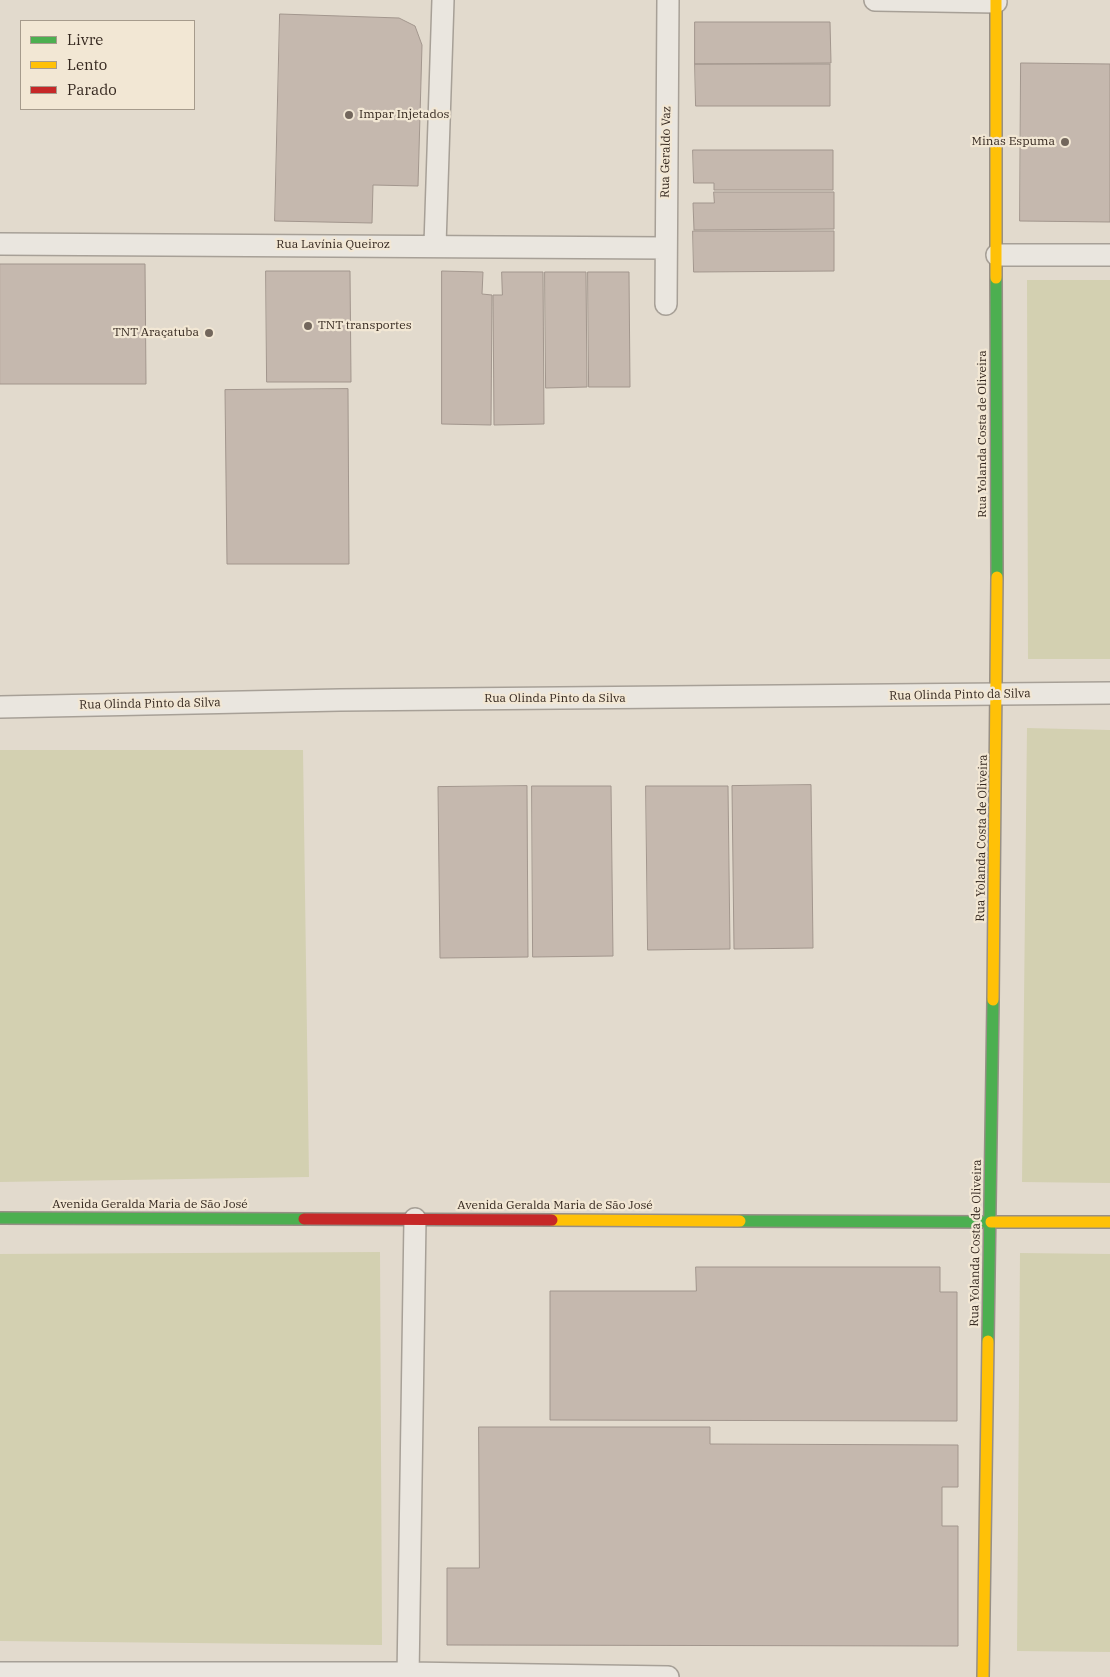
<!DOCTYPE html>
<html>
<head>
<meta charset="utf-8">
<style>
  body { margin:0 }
  #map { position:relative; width:1110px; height:1677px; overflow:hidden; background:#e2dacd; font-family:"IBM Plex Serif",serif }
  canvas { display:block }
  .legend { position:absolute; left:20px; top:20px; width:175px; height:90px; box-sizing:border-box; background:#f2e7d4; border:1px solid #a69b8c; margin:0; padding:6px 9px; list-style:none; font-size:15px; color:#35281f }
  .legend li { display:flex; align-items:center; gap:10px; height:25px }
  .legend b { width:25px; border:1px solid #a69b8c }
</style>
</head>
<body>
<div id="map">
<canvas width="1110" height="1677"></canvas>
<ul class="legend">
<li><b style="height:6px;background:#4caf50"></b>Livre</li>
<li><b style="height:6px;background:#ffc107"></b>Lento</li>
<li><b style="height:6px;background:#c62828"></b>Parado</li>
</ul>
</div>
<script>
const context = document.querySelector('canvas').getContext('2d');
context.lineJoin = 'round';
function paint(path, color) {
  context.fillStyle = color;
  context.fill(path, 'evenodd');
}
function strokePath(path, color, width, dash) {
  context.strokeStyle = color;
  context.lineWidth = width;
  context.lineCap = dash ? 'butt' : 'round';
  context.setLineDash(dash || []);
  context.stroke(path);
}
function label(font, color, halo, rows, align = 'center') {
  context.font = font + ' "IBM Plex Serif",serif';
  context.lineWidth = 4.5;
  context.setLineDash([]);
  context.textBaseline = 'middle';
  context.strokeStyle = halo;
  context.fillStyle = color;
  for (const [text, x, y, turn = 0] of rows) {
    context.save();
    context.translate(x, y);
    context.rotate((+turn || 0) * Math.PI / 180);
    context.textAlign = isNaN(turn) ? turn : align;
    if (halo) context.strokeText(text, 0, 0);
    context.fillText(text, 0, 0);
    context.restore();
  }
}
paint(new Path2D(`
  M1027,280H1110V659H1028Z
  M1027,728L1110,730V1183L1022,1182Z
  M0,750H303L309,1177L0,1182Z
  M380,1252L382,1645L0,1641V1254Z
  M1020,1253L1110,1254V1652L1017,1651Z`), '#d3d0b1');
const building = new Path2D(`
  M280,14L399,18L415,26L422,45L418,186L373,185L372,223L275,221Z
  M695,22H830L831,63L695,64Z
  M1021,63L1110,64V222L1020,221Z
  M695,64H830V106H696Z
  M693,150H833V190H714V183H694Z
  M714,192H834V229L694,230L693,203H714Z
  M693,231H834V271L694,272Z
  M0,264H145L146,384H0Z
  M266,271H350L351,382H267Z
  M442,271L483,272L482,294L492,295L491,425L442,424Z
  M502,272H543L544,424L494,425L493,295H502Z
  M545,272H586L587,387L546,388Z
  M588,272H629L630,387H589Z
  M348,389L349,564H227L225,390Z
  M811,785L813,948L734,949L732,786Z
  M527,786L528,957L440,958L438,787Z
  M532,786H611L613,956L533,957Z
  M646,786H728L730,949L648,950Z
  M696,1267H940V1292H957V1421L550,1420V1291H696Z
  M479,1427H710V1444L958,1445V1487H942V1526H958V1646L447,1645V1568H479Z`);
paint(building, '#c5b8ae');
strokePath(building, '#a2968d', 1);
const street = new Path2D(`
  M875,0L996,2
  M0,244L665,248
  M435,245L443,0
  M997,255H1110
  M666,304L668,0
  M0,707L340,700L1110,693
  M0,1673H408L668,1677
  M408,1677L415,1219`);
const fast = new Path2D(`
  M996,278L997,577
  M0,1218L304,1219
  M740,1221L991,1222
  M988,1341L993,1000`);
const slow = new Path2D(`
  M996,0V278
  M993,1000L997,577
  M552,1220L740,1221
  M991,1222H1110
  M983,1677L988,1341`);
const jam = new Path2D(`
  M304,1219L552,1220`);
strokePath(street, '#a7a097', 24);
strokePath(fast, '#978f86', 14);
strokePath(slow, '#978f86', 14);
strokePath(jam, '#978f86', 14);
strokePath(street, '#eae6df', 21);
strokePath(fast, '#4caf50', 11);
strokePath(slow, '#ffc107', 11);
strokePath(jam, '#c62828', 11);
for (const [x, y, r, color] of [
  [349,115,5,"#72665c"],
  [1065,142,5,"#72665c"],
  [308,326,5,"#72665c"],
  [209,333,5,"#72665c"]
]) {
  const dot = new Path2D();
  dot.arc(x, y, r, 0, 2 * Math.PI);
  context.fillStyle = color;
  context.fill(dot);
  strokePath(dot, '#f2e7d4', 2);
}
label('12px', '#35281f', '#f2e7d4', [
  ["Impar Injetados",359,115],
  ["Minas Espuma",1055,142,"right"],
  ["TNT transportes",318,326],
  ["TNT Araçatuba",199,333,"right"]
], 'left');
label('12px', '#35281f', '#f2e7d4', [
  ["Rua Geraldo Vaz",666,152,-89],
  ["Rua Lavínia Queiroz",333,245],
  ["Rua Yolanda Costa de Oliveira",983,434,-90],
  ["Rua Olinda Pinto da Silva",960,695,-1],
  ["Rua Olinda Pinto da Silva",555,699],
  ["Rua Olinda Pinto da Silva",150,704,-1],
  ["Rua Yolanda Costa de Oliveira",982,838,-89],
  ["Avenida Geralda Maria de São José",150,1205],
  ["Avenida Geralda Maria de São José",555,1206],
  ["Rua Yolanda Costa de Oliveira",976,1243,-89]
]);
</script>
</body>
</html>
